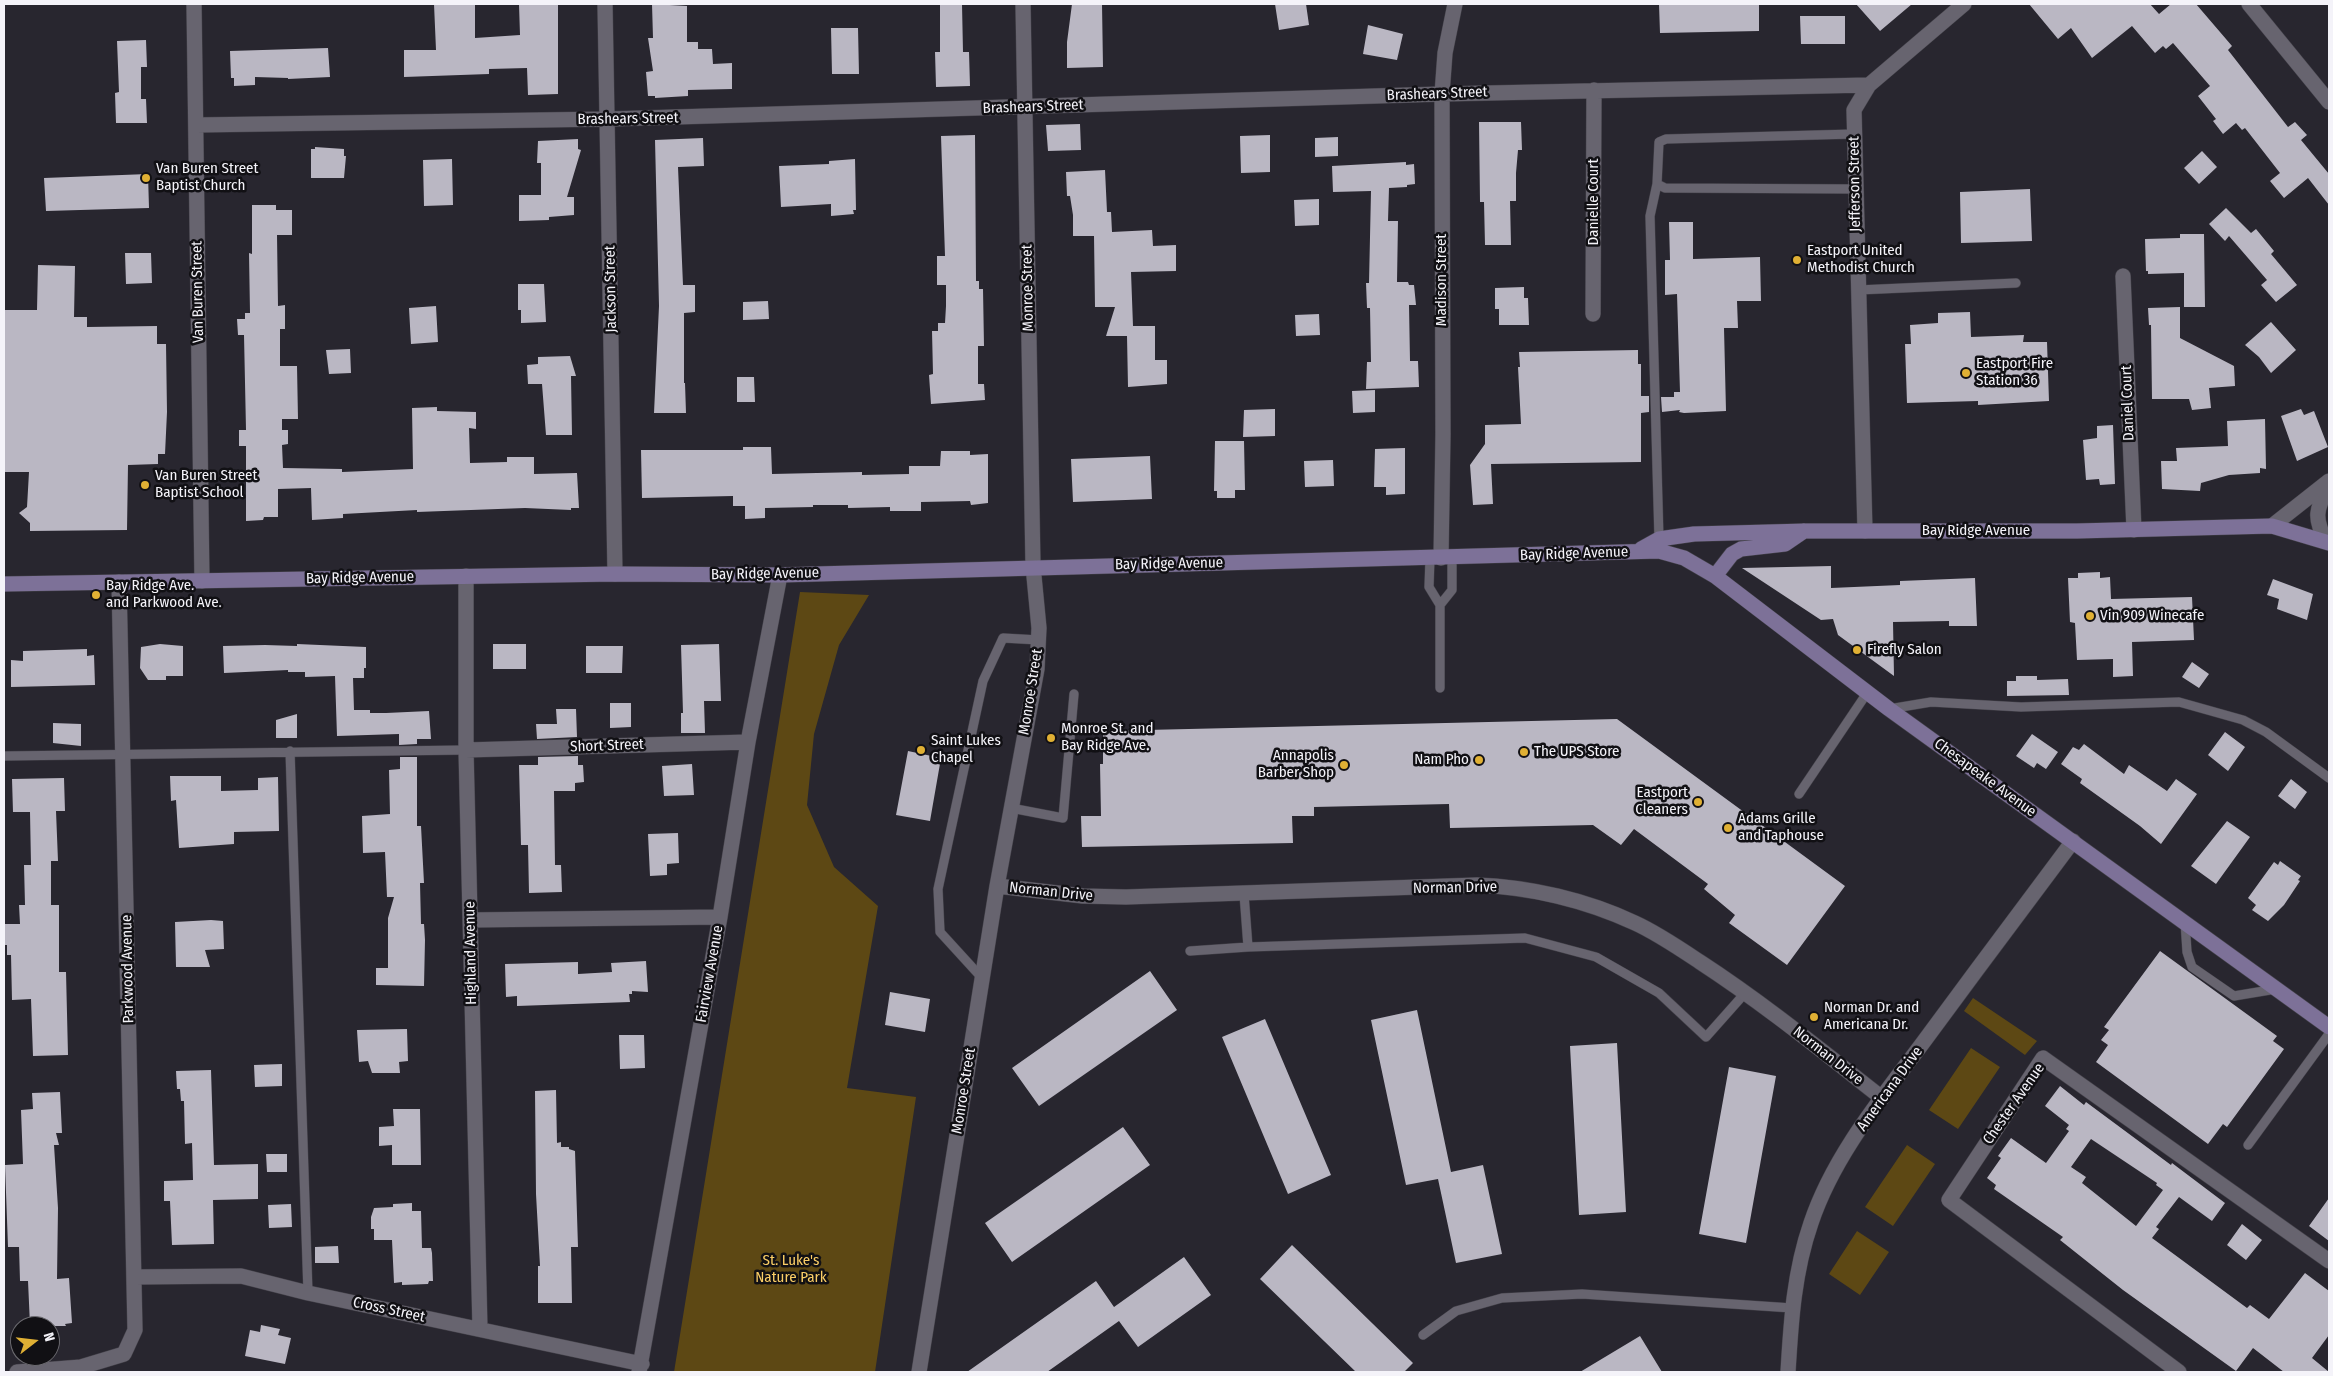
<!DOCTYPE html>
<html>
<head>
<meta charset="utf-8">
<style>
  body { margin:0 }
  #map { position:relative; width:2333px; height:1376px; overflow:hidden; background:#28262f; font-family:"Fira Sans Condensed",sans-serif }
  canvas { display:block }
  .frame { position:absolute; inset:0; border:5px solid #f4f3f9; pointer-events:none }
  .north { position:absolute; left:10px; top:1316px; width:50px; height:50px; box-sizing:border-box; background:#111014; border:1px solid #6c6b70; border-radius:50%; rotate:74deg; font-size:14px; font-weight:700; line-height:20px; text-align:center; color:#f4f3f9 }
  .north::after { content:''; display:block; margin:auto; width:18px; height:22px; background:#e0b034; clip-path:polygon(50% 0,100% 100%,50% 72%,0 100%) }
</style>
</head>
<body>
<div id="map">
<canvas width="2333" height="1376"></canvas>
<div class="frame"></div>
<div class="north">N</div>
</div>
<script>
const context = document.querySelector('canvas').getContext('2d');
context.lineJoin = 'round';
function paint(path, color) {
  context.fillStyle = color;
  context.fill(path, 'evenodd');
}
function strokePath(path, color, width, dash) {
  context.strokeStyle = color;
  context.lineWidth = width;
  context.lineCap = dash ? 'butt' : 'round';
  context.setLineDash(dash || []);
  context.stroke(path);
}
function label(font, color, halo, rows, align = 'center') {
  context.font = font + ' "Fira Sans Condensed",sans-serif';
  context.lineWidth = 5;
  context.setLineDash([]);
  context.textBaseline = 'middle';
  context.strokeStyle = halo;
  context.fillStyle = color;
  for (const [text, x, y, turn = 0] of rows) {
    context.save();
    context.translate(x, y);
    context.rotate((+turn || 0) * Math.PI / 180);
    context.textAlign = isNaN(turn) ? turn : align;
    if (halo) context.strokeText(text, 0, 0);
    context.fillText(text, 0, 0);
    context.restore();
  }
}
paint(new Path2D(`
  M800,592L869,595L839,645L814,734L807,805L834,867L878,906L847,1088L916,1097L875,1372H674Z
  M1973,998L2037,1041L2025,1055L1964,1011Z
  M1971,1048L2000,1067L1958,1129L1929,1110Z
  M1907,1145L1935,1164L1893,1226L1865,1207Z
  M1857,1231L1889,1252L1860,1295L1829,1274Z`), '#5d4814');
paint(new Path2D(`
  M434,4H475V38L520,35L519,4H558V94L528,95L527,68L489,69V74L404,77V50H436Z
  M652,4L687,6V42H698V49H712L713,64L732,63V89L688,90V96L655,98V96H648L646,72L653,71L648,38H653Z
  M940,4H962L963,52H969L970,86L936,87L935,52H940Z
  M1072,4H1102L1103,67L1067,68V42Z
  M1275,4H1306L1309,25L1279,30Z
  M1659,4H1759V31L1660,33Z
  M1856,4H1912L1880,31Z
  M2029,4H2150L2159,14L2171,4H2196L2232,46L2228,50L2288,127L2295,122L2307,135L2301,140L2329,174V205L2308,178L2284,198L2270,181L2280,173L2245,128L2242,130L2236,123L2223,134L2213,121L2216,119L2198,96L2210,86L2173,43L2166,49L2163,46L2155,53L2132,26L2092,58L2071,28L2058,39Z
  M1800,16H1845V44H1801Z
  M1368,25L1403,34L1397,60L1363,54Z
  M831,28H858L859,74H832Z
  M146,40L147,67H141V99H146L147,123H116L115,93L119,92L117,41Z
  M328,48L330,77L288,79V78L255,77V85L234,86V78H231L230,51Z
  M1479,122H1521L1522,150H1518L1516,173V201H1510L1511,245H1485L1484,202H1480Z
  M1080,124L1081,150L1048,151L1046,125Z
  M975,135L976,281H979V289H983L984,346H978V384H984L985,400L931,404L929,375L933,374L932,331H938V323H945L946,306V285H937V256H945L941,136Z
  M1270,135V172L1241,173L1240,136Z
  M1338,137V156L1315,157V138Z
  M703,138L704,166L678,167L683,285H695V312L684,313V383H685L686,413H654L659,306L655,140Z
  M578,139V149L581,150L567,197H574V215L549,217V220L519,221V195H541V163H537L538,141Z
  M315,147L344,149V156H346L344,178H311V149H315Z
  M2202,151L2217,167L2199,184L2184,168Z
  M452,159L453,205L424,206L423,160Z
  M855,159L856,210H853L854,214L831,216V204L781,207L779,166L829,164V161Z
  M1406,162V165L1414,164L1415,184L1407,185V187L1389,188L1388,221H1398L1397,282H1408L1409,285H1414L1416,305H1409L1410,361H1418L1419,387L1366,389L1367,362H1371L1370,308H1367L1366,283H1369L1371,191L1333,192L1332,166Z
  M1105,170L1107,212H1111L1112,232L1152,230L1153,246L1176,245V271L1131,272L1133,326H1155V360H1167V384L1128,387L1127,336H1106L1115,307H1095L1094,236H1073V215L1070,196H1067L1066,172Z
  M148,174L149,208L46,211L44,178Z
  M2030,189L2032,241L1961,243L1960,192Z
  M1319,199V225L1295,226L1294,200Z
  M252,205H276V210H292V235H277L278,306L285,305V329H280V366H297L298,419H282V430H288V444L282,445L283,468L342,469V472L413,469L412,408L437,407V411L476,412V429L469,428L470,463L507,462V457H534V474L577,473L579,508H571V510L525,508L417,512V510L343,514V518L312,520L311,488L278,489V517H264L263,520L246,521V446H239V430H246L244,335H238L237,319H245V313H250L249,253L252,254Z
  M2226,208L2251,233L2256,229L2274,251L2271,254L2297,285L2276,302L2261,285L2267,280L2229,236L2225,241L2209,224Z
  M1669,222H1693V259L1760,257L1761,301H1737L1738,328H1724L1726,411L1684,413L1679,412L1680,410L1662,412L1661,397H1674V392H1680L1677,294L1665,295V260H1670Z
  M2180,234H2204L2205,307H2184V273L2148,274V271H2146L2145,239L2180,238Z
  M125,253H151L152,283L126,284Z
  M38,265L75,266L74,317H87V327L157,326V344H166L167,412L165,454H158V464L128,465L127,530L30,531V523L19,513L27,507L29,472H4V310H37Z
  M518,284H544L546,322L521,323V310H518Z
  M1524,287V298H1528L1529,325H1499V309H1495V288Z
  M768,301L769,319L743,320V302Z
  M436,306L438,342L411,344L409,308Z
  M2180,307V338L2234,366L2235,386L2209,388L2211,408L2192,410L2189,399H2152L2151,325H2149L2148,308Z
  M1970,312L1971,337L2024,335L2023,342H2047L2049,401L1978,405V401L1907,403L1905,344H1911L1910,325L1938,323V313Z
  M1319,314L1320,335L1296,336L1295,315Z
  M2271,322L2296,350L2271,373L2259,357L2245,345Z
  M350,349L351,373L329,374L326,350Z
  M1638,350V364H1641V396H1649V412L1641,413V462L1491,464L1493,504L1473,505L1470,465L1485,444V425L1521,424L1518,367H1520L1519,352Z
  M570,356L576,376H571L572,435H546L542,384H528L527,365L538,364V357Z
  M737,377H754L755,402H737Z
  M1375,390V412L1353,413L1352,391Z
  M1275,409V436L1243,437L1244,410Z
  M2301,409L2304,415L2314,411L2328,447L2297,461L2281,416Z
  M2265,419L2266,469L2260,468V473L2229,475L2201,483L2200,491L2162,489L2161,461H2177L2176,448L2228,446L2227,421Z
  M2113,425L2115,484L2100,485L2099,479L2086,480L2083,440L2097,438V426Z
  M1215,441H1244L1245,490H1235V498H1217V491H1214Z
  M743,447H771L772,474L862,472V475L909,474V466H940L941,451H970V455L988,454V503L971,505L970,501L921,502V511H890V507L848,508V505H813V507L765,508V518L745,519V506H733V496L642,498L641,450H743Z
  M1405,448V494L1386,495V487H1374L1375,449Z
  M1150,456L1152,499L1073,502L1071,459Z
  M1333,460L1334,486L1305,487L1304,461Z
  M1831,566V588L1900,585V581L1975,578L1977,626H1949V621L1893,622L1894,676L1838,635L1833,619L1821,620L1742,568Z
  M2100,572V578L2110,577L2111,599L2192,597L2194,640L2132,642L2133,676L2113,677V659L2077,660L2075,623L2070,622L2068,578H2078V573Z
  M2273,579L2313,594L2307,620L2277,609L2279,599L2267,595Z
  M160,644L183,646V676H166V680H148L140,668L141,647Z
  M297,644L366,647V668H364V678H353L354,710H370V713H386L429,711L431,739H417V744L399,745V734L337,736L335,676L305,677V672H288V670L224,673L223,646L265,645L297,646Z
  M493,644H526V669H493Z
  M719,644L721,701H704L705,733H681V713H683L681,645Z
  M586,646H623L622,673H586Z
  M87,649V656L94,655L95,685L11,687V660L23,661V651Z
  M2192,662L2209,674L2199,688L2182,677Z
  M2016,676H2037V680L2068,679L2069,695L2007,696V681H2016Z
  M610,703H631V727L610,728Z
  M556,709H576L577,737L537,739L536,724H557Z
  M297,714V738H276V720Z
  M1617,719L1845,886L1787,965L1729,923L1735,915L1704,889L1708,884L1634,829L1621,845L1593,825L1450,828L1449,804L1314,807V816H1292L1293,843L1082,847L1081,816H1101L1100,764H1103V731Z
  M53,723L81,724V746L53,743Z
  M2225,732L2245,747L2228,771L2208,755Z
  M2032,734L2058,752L2046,769L2037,763L2034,768L2016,756Z
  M2084,744L2124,774L2129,765L2167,791L2176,779L2197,794L2161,844L2140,826L2080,783L2082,779L2061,764L2073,747L2079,750Z
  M908,751L941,758L930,821L896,815Z
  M578,756V765H583L584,782L575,783V791H554L555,865H561L562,892L529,893L528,845H521L519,765H538V757Z
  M400,757H417V826H421L424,883H420L421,924H424L425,940L424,986L376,985V968H388V918L394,897H387L385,852L363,853L362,816L390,814L389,770L400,769Z
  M692,764L694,795L664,796L662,766Z
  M170,776H221V791L258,790V778L278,777L279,831L234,832V844L179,848L176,800L171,801Z
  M64,778L65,811H56L58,861H51V905H59V972H66L68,1055L33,1056L31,999L12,1000L11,955H7V945H4V924H20L19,905H25L24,865H31L30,812H13L12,779Z
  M2291,779L2307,792L2295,809L2278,796Z
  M2227,821L2250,837L2216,884L2191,866Z
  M678,833L679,863L667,864V875L650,876L648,834Z
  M2280,861L2301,876L2298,880L2300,881L2284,905L2268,921L2252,910L2256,905L2248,898L2274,862L2278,865Z
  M211,920L223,921L224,949L205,950L210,967H176L175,922Z
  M2160,951L2277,1036L2273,1041L2284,1049L2227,1127L2223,1124L2208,1144L2096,1062L2108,1045L2101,1040L2109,1030L2104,1027Z
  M646,961L648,992L632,991V994H629L630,1002L517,1006V996L506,997L505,964L578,962V974L612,972L611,963Z
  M1150,971L1177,1010L1039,1106L1012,1068Z
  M890,992L930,999L925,1032L885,1025Z
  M1417,1010L1451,1172L1483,1165L1502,1254L1456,1263L1438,1179L1406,1185L1371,1020Z
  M1265,1019L1331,1175L1288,1194L1222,1037Z
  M407,1029L408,1061L399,1062L400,1073H372L368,1061L359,1062L357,1030Z
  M619,1035H644L645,1068L620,1069Z
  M1617,1043L1626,1212L1579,1215L1570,1046Z
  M282,1064V1086L255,1087L254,1065Z
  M1729,1067L1776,1076L1746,1243L1699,1234Z
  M211,1070L214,1165L258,1164V1199L213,1200L214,1244L172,1245L170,1201H164V1181L193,1180L192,1143L185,1144L184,1101H181L180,1089H177L176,1071Z
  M2060,1086L2084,1105L2086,1102L2171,1165L2172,1163L2225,1203L2212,1221L2179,1197L2156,1227L2159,1229L2152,1238L2247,1308L2250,1305L2269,1319L2305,1273L2329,1291V1335L2312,1358L2329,1372H2284L2253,1348L2236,1371L2123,1290L2060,1240L2063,1237L1994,1189L1996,1185L1987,1178L2001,1158L1998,1156L2011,1138L2046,1163L2069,1131L2066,1129L2069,1125L2045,1106ZM2091,1139L2157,1183L2156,1185L2163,1190L2136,1226L2082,1183L2086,1177L2071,1167Z
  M556,1090L557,1143L561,1142V1147H569V1149L575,1151L578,1247H571L572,1303H538V1266H540L536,1194L535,1091Z
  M60,1092L62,1133H56L59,1145H54L58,1208L57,1279L69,1278L72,1323L65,1324L66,1326H36V1324L30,1325L28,1281H20L19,1247H8L5,1165L23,1164L21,1110L33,1109L32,1093Z
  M393,1109H420L421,1165H392V1145L379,1146V1127L394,1126Z
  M1123,1127L1150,1165L1012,1262L985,1223Z
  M266,1154H287V1172H267Z
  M2329,1198V1241L2309,1226Z
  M412,1203V1211H421L422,1248H431L432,1253L433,1281H429L428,1284L402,1285V1282L394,1283L392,1240H374V1229H371V1217L374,1208L393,1207V1204Z
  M291,1204L292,1227L269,1228L268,1205Z
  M2242,1224L2262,1240L2246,1260L2227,1245Z
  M1292,1245L1413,1363L1404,1372H1356L1260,1279Z
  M338,1246L339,1263H315V1247Z
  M1184,1257L1211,1295L1138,1347L1119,1321L1047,1372H967L1096,1281L1114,1307Z
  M261,1325L280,1329L278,1335L291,1338L285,1364L245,1356L250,1330L260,1332Z
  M1640,1336L1662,1372H1580Z`), '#bab7c3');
const lane = new Path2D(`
  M1854,134L1666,139L1659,142L1657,184L1665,188L1856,189
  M1657,184L1650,216L1659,539
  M1858,290L2016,283
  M1430,558L1429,587L1440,605V688
  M1440,605L1452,590V558
  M1889,709L1931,702L2021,707L2179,702L2243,720L2266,732L2329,778
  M290,751L308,1293
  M4,756L466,750
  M1799,794L1867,693
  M1011,808L1063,818L1074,694
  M1244,894L1248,947
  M2185,922L2187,952L2192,967L2234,996L2276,989
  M1190,951L1248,947L1525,938L1596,957L1659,993L1706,1037L1746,992
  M982,978L940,932L938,889L983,681L1003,638L1039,640
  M2248,1145L2329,1034
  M1423,1335L1456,1311L1502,1298L1582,1294L1792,1308`);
const street = new Path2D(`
  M194,4L202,581
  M605,4L615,574
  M2249,4L2329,102
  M196,125L609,119L1442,94L1869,85
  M2123,276L2134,530
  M1593,314L1594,90
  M2272,526L2329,481
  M1865,531L1854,110L1869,85L1964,4
  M2327,542C2313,519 2316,508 2329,486
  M1441,558L1443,434L1442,94L1445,53L1455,4
  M466,576V750L480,1329
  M466,750L748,742
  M997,886L1083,896L1126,897L1477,885C1530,887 1586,900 1635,923C1657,933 1679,948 1700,962C1763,1003 1822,1051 1882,1098
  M470,920L720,917
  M134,1277L241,1276L308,1293L642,1364
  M17,1372L81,1367L124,1354L135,1330L119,582
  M639,1372L720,917L748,742L780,575
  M919,1372L997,886L1037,669L1039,628L1033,566L1023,4
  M1788,1372C1791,1321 1794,1272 1811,1223C1833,1157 1880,1100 1922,1044C1972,976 2022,909 2073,841
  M2179,1372L1949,1200L2043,1058L2329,1261`);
const secondary = new Path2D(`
  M1641,549L1659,539L1694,534L1806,531H2077L2272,526L2329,543
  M1715,576L1732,554L1741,549L1785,544L1804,531
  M4,584L615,574L780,575L1659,551L1684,558L1715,576L1889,709L2329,1027`);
strokePath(lane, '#434149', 10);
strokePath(street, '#434149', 16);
strokePath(secondary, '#434149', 16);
strokePath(lane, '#67646f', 9);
strokePath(street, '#67646f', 15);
strokePath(secondary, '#7d7198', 15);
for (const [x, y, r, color] of [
  [146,178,5,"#e0b034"],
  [1797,260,5,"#e0b034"],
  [1966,373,5,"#e0b034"],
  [145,485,5,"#e0b034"],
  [96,595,5,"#e0b034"],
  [2090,616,5,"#e0b034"],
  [1857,650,5,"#e0b034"],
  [1051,738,5,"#e0b034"],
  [921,750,5,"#e0b034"],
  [1524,752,5,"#e0b034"],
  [1479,760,5,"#e0b034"],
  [1344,765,5,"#e0b034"],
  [1698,802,5,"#e0b034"],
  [1728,828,5,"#e0b034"],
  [1814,1017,5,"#e0b034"]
]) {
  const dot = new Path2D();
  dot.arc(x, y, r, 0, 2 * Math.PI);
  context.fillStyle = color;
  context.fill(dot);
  strokePath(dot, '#111014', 2);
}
label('15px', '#f4f3f9', '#111014', [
  ["Brashears Street",1437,94,-2],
  ["Brashears Street",1033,107,-2],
  ["Brashears Street",628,119,-1],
  ["Jefferson Street",1855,184,-91],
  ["Danielle Court",1594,202,-90],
  ["Madison Street",1442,280,-90],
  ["Monroe Street",1028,288,-91],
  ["Jackson Street",611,289,-91],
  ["Van Buren Street",198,292,-91],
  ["Daniel Court",2128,403,-92],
  ["Bay Ridge Avenue",1976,531],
  ["Bay Ridge Avenue",1574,554,-2],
  ["Bay Ridge Avenue",1169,564,-1],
  ["Bay Ridge Avenue",765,574,-1],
  ["Bay Ridge Avenue",360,578,-1],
  ["Monroe Street",1031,692,-81],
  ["Short Street",607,746,-2],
  ["Chesapeake Avenue",1985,778,36],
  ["Norman Drive",1455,888,-1],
  ["Norman Drive",1051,892,6],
  ["Highland Avenue",471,953,-91],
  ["Parkwood Avenue",128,969,-91],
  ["Fairview Avenue",710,974,-80],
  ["Norman Drive",1828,1056,38],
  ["Americana Drive",1890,1089,-54],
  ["Monroe Street",964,1091,-81],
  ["Chester Avenue",2014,1104,-55],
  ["Cross Street",389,1310,12]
]);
label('15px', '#f4f3f9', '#111014', [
  ["Van Buren Street",156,169],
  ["Baptist Church",156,186],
  ["Eastport United",1807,251],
  ["Methodist Church",1807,268],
  ["Eastport Fire",1976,364],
  ["Station 36",1976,381],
  ["Van Buren Street",155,476],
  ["Baptist School",155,493],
  ["Bay Ridge Ave.",106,586],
  ["and Parkwood Ave.",106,603],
  ["Vin 909 Winecafe",2100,616],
  ["Firefly Salon",1867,650],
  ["Monroe St. and",1061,729],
  ["Bay Ridge Ave.",1061,746],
  ["Saint Lukes",931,741],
  ["Chapel",931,758],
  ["The UPS Store",1534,752],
  ["Annapolis",1334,756,"right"],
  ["Barber Shop",1334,773,"right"],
  ["Nam Pho",1469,760,"right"],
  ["Eastport",1688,793,"right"],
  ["Cleaners",1688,810,"right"],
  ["Adams Grille",1738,819],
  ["and Taphouse",1738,836],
  ["Norman Dr. and",1824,1008],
  ["Americana Dr.",1824,1025]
], 'left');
label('15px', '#fbce66', '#111014', [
  ["St. Luke's",791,1261],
  ["Nature Park",791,1278]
]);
</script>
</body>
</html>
